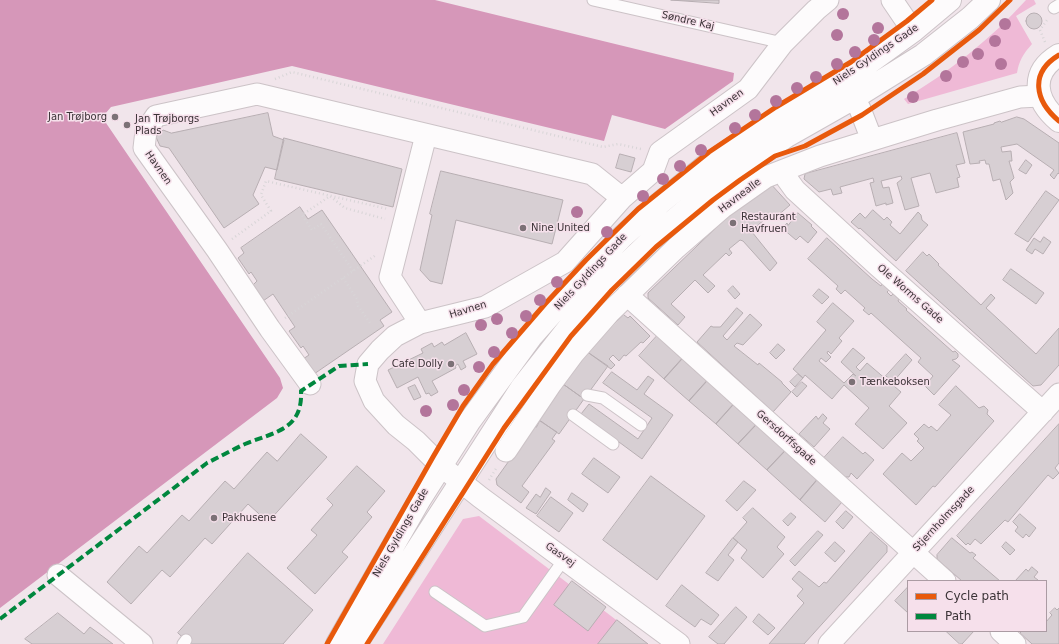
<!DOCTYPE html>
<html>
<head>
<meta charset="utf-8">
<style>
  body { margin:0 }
  #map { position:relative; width:1059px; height:644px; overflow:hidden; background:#f1e5eb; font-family:"DejaVu Sans",sans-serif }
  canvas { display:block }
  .legend { position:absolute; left:907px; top:580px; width:140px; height:52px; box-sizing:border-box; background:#f6e0eb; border:1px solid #ab9ba3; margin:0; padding:5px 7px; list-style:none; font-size:12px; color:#3b3337 }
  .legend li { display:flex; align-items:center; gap:8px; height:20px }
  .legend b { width:20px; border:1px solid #ab9ba3 }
</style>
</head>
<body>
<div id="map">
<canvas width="1059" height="644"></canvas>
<ul class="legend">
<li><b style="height:5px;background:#e8590c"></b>Cycle path</li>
<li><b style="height:5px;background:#00873e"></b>Path</li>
</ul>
</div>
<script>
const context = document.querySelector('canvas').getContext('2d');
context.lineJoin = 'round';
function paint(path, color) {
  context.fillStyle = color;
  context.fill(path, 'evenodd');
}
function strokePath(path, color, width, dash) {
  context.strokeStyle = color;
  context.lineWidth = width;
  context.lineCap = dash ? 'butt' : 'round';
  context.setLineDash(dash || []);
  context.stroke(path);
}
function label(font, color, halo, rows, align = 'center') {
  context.font = font + ' "DejaVu Sans",sans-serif';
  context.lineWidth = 3;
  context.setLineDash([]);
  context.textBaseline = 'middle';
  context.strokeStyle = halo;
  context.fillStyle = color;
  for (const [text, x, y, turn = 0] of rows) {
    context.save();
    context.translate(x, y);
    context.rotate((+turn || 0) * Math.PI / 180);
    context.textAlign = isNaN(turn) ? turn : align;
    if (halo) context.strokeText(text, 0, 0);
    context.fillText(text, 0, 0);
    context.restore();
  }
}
paint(new Path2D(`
  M1026,0H1034L1036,4L1016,16L1032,44C1023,54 1019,61 1017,73L908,104L904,99C949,72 991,39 1026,0Z
  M479,516L648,644H383L463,519Z`), '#efb9d6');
paint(new Path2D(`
  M0,0H435L734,73L733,81L665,129L612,115L604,141L292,66L111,107L105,114L106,123L280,378L283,388L277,398L0,608Z`), '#d697b9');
const building = new Path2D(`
  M671,0H719V3Z
  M1026 21a8 8 0 1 1 16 0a8 8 0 1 1-16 0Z
  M268,113L273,136L284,140L277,170L265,167L253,195L259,204L224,228L169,148L160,146L156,137L163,130L171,133Z
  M1017,117L1024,119L1059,143V174L1058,173L1054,179L1050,175L1054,170L1017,144L1001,147L1002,152L1011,151L1012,161H1009L1014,178L1010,182L1013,193L1006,200L1000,179L993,181L989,164H986L985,160L979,161L980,163L970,164L963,132L994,124V123L1000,121L1001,122Z
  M957,133L965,163L956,165L960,177L957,178L959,187L936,193L930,173L911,178L919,206L905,210L897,183L902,179L901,176L881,181L883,188L889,187L893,203L886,205V203L876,206L870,183L874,182L873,178L840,187L842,193L833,195L831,189L819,192L804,179L805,174Z
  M284,138L402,169L393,207L275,179Z
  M620,154L635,158L631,172L616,168Z
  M1026,160L1032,165L1026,174L1019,170Z
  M441,171L563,200L552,244L456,220L442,284L430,281L420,270L432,215L430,214Z
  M769,182L790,205L776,217L773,214L770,215L758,225L752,232L777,263L770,271L743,241L740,240L729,249L732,253L729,256L726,253L703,275L715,286L708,293L695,280L671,304L685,317L678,325L648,298V293L723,221Z
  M1046,191L1059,200L1028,242L1015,234Z
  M300,207L308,219L322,210L392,312L380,320L384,326L314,374L303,359L309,355L303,346L301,348L289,331L295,327L273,294L263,301L252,286L257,281L251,272L249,274L238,258L244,253L241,248Z
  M873,210L884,220L887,217L892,222L890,225L900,234L918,212L921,215L922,220L928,225L896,261L860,228L859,229L851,222L860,213L865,218Z
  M798,213L812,225L811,226L817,232L808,243L800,236L796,240L782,228L787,223L788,225Z
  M1044,237L1051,242L1043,254L1035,249L1032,254L1026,250L1034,238L1040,242Z
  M827,238L872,279L881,286L882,284L889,290L887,292L891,296L893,294L899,299L898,301L907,309L906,310L953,352L955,351L958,354V357L956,359L952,360L960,366L934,395L925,386L933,376L918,362L921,358L871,313L869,315L863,310L865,308L845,290L841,294L836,289L838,286L808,259Z
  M923,252L927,256L929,254L939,264L938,265L981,305L991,294L995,298L986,308L1036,354L1059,328V365L1041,385L1033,386L906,271Z
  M1011,269L1044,293L1036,304L1003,280Z
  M733,286L740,294L735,299L728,291Z
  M819,289L829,297L822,304L813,296Z
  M833,303L854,321L839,338L842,341L831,354L828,351L827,353L831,357L826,362L821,358L819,361L844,383L853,374L856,376L841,362L853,348L865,358L856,367L860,371L867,363L901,392L889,406L907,423L883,449L855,424L869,408L844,385L832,399L805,375L803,378L793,369L826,330L817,322Z
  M737,308L743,313L723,336L727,340L750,314L762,325L743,345L737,343L734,346L758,365L759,363L782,382V383L791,392L773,412L697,342L711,326L713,327H720Z
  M624,315L628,318L630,316L650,336L643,343L641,342L626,356L624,355L619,361L613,355L609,359L615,365L611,369L586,351Z
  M466,333L477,354L463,361L466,367L461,370L458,364L455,366L456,368L432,381L438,392L431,396L429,393L426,394L418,377L397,388L388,370L423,353L421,349L432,343L434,347L442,342L444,345Z
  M657,336L682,359L664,379L639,356Z
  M778,344L785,350L776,359L770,353Z
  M586,351L608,366L584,399L563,384Z
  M906,354L912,360L893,382L886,376Z
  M682,359L707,381L689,401L664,379Z
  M612,372L637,390L648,376L654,380L644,394L673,415L642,459L581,414L589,404L638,439L652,418L603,383Z
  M798,374L803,378L795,387L790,382Z
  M707,381L733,405L716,424L689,401Z
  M802,382L807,386L797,397L792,392Z
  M563,384L584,399L559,434L538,419Z
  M415,385L421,397L414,400L408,388Z
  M956,386L979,408L984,406L988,410L987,414L994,421L935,487L933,486L916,505L883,474L902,453L911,461L924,448L917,441L919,439L914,434L924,424L929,428L931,426L937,431L951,415L939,405Z
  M733,405L756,425L738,444L716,424Z
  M823,414L827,418L823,423L830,429L814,447L799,434L816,416L818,419Z
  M540,421L557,432L552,439L555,441L522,486L529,492L521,503L497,485L496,479L534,426L536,427Z
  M1059,424V463L1055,468L1059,473L1053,479L1048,475L1008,522L1005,520L981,544L975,539L970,545L968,543L966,545L957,536Z
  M756,425L785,451L767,470L738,444Z
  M301,434L327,457L268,522L248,504L212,544L205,538L170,577L162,570L131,604L107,582L139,546L147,553L182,515L189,521L225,481L234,489L267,452L277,461Z
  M843,437L863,454L865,452L874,460L857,479L851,473L849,477H845L824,458Z
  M785,451L817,480L800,500L767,470Z
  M594,458L620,477L608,493L582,474Z
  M357,466L385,491L367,512L372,517L342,552L348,557L315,594L287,568L317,535L311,530L333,505L327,499Z
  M651,476L705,516L657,580L603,540Z
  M817,480L842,502L825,522L800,500Z
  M744,481L756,490L737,511L726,501Z
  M546,488L551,492L536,514L526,508L536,494L540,497Z
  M572,493L588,504L583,512L568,500Z
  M551,497L573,513L559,532L537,516Z
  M753,508L785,537L777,547L784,554L763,578L741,558L747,550L733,538L747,522L743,518Z
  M846,511L853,517L843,529L836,522Z
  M791,513L796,517L788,526L783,521Z
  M1020,514L1036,528L1029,537L1026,534L1023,538L1015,531L1018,527L1013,522Z
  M818,531L823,535L795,566L790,561Z
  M871,532L887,546V552L804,644H769L804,603L797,596L803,589L792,579L799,571L819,587L824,582L826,583Z
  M733,538L738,542L728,555L734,560L718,581L706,573Z
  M952,538L970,553L972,552L976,555L973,558L1000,581H962L937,559V555Z
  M835,542L845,551L835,562L825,553Z
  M1006,542L1015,550L1010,555L1002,547Z
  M248,553L313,610L283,644H190L178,633Z
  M1032,567L1038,572L1034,577L1038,580L1036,581H1015L1026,569L1028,571Z
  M572,581L606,607L588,631L554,605Z
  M682,585L719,615L711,625L701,619L695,627L666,606Z
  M908,587V613L895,601Z
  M736,607L747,617L724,644H718L709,637Z
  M1055,608L1057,610L1059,608V644H1032L1020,633L1022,631H1046V622L1052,615L1050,613Z
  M58,613L84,634L90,627L113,644H32L25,639Z
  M759,614L775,628L768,635L753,622Z
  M617,620L648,644H598Z
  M946,631H974L962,644H960Z`);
paint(building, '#d7cfd3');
strokePath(building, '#b7aeb2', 1);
const service = new Path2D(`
  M593,0L783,43
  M1054,8L1059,5
  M587,395L603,398L641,425
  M573,415L613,444
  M435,592L485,626L523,617L565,558
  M183,644L186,640`);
const minor = new Path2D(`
  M892,0L913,31
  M854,98L860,109L872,140
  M784,170L787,179L795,190L878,266L1043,412
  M627,295L945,581
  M420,323L390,277L426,135
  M310,384L270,329L217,250L144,148L146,131L156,116L257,94L592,174L622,198
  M506,451L551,384L574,353L609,313L676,248L722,208L766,177L820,156L937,120L1020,97L1040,96
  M58,575L142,644
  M1001,631L1015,644
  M679,644L480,497L441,466L416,441L396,425L374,401L365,381L368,364L380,350L395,336L420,323L485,307L565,262L622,198L653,171L660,152L748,89L783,43L816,10L828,0
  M829,644L1059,394`);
const tertiary = new Path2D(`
  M1059,55C1029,73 1035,101 1059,121
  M337,644L420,499L469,422L531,337L593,267L622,237L660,203L704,167L784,114L859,70L913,31L950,0
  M356,644L522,387L581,312L617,273L661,231L720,182L787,136L854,98L923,55L970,18L989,0`);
strokePath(service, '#ccc3c7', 13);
strokePath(minor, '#ccc3c7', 23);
strokePath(tertiary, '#ccc3c7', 24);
strokePath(new Path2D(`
  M1045,42L1040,30L1047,20
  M275,79L292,72L603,147L618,144L641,149
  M232,239L271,211L261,195L266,181L388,209
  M353,271L321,224L312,230L302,215L330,196L345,208L385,219
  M343,278L357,299L358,306L370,323
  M285,318L376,255
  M489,480L497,467`), '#d8d5d7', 2.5, [1, 3]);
strokePath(service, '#fdfbfc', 11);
strokePath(minor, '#fdfbfc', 21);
strokePath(tertiary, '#fdfbfc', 22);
strokePath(new Path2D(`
  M0,619L207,463C219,457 232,450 245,444C274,432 303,430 301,391L339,366L368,364`), '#00873e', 4, [8, 4]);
strokePath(new Path2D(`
  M1059,55C1029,73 1035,101 1059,121
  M327,644L433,457L463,406L493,364L545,304L586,260L638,209L709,152L776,107L851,62L907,21L932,0
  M367,644L504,428L571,336L612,290L656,247L713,200L740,180L775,156L805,146L862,115L923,74L979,30L1010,0`), '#e8590c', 5);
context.fillStyle = '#b3759b';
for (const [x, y] of [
  [843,14],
  [1005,24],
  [878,28],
  [837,35],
  [874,40],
  [995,41],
  [855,52],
  [978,54],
  [963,62],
  [837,64],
  [1001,64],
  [946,76],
  [816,77],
  [797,88],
  [913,97],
  [776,101],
  [755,115],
  [735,128],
  [701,150],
  [680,166],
  [663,179],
  [643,196],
  [577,212],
  [607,232],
  [557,282],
  [540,300],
  [526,316],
  [497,319],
  [481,325],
  [512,333],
  [494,352],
  [479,367],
  [464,390],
  [453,405],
  [426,411]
]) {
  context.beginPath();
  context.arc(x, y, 6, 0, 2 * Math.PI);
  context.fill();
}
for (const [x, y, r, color] of [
  [115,117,4,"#7b7176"],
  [127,125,4,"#7b7176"],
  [733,223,4,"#7b7176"],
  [523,228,4,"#7b7176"],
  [451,364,4,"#7b7176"],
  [852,382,4,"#7b7176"],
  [214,518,4,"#7b7176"]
]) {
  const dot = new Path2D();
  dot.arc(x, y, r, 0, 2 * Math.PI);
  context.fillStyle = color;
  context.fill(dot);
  strokePath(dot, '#f6e0eb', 1.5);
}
label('10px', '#3b3337', '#f6e0eb', [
  ["Søndre Kaj",688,21,13],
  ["Niels Gyldings Gade",876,55,-34],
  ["Havnen",727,103,-36],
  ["Havnen",158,168,55],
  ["Havnealle",740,196,-37],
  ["Niels Gyldings Gade",591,272,-47],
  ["Ole Worms Gade",910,294,41],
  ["Havnen",468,310,-17],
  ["Gersdorffsgade",786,438,42],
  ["Stjernholmsgade",944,519,-47],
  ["Niels Gyldings Gade",401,533,-60],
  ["Gasvej",560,555,36]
]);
label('10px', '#3b3337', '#f6e0eb', [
  ["Jan Trøjborg",107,117,"right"],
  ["Jan Trøjborgs",135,119],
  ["Plads",135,131],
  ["Restaurant",741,217],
  ["Havfruen",741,229],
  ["Nine United",531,228],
  ["Cafe Dolly",443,364,"right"],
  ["Tænkeboksen",860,382],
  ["Pakhusene",222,518]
], 'left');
</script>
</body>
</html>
